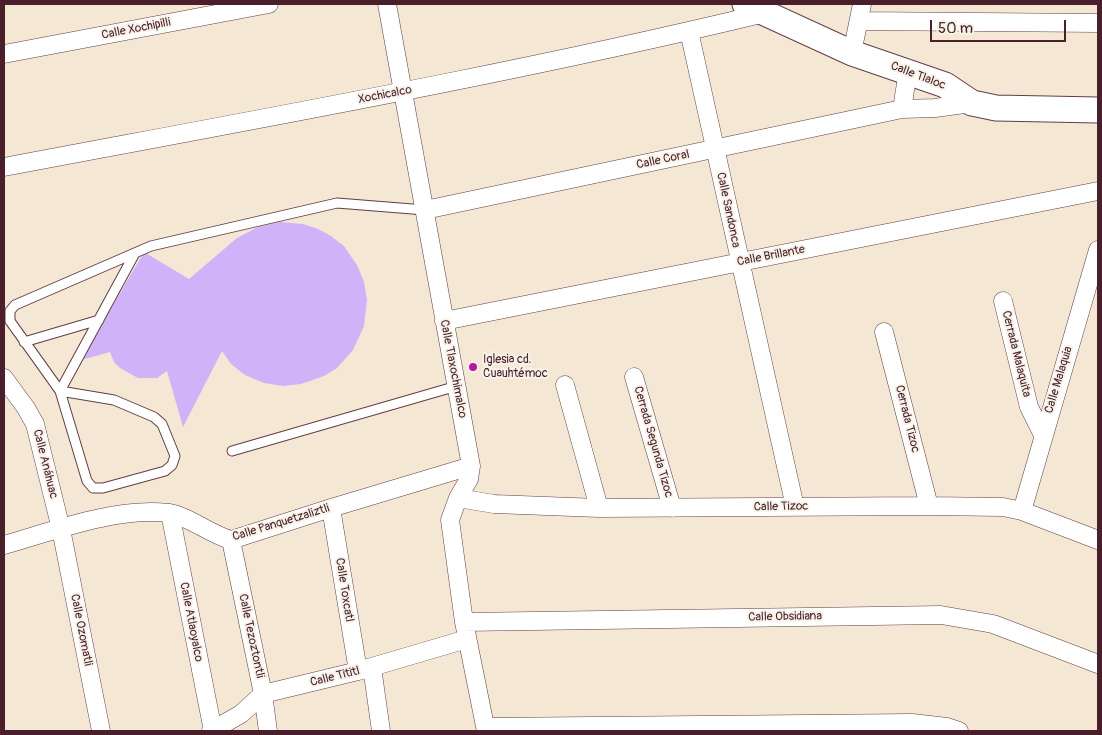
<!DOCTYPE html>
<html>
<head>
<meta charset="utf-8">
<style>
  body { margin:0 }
  #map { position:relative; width:1102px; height:735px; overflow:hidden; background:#f4e8d4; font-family:Pangolin,sans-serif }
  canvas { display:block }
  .frame { position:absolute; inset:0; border:5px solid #4a1f2b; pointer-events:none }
  .scale { position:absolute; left:930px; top:20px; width:136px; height:22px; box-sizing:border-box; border:2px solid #4a1f2b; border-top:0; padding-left:6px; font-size:15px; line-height:18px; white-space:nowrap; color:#4a1f2b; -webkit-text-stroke:4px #f7f3e8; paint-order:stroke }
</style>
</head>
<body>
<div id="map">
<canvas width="1102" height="735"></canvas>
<div class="frame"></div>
<div class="scale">50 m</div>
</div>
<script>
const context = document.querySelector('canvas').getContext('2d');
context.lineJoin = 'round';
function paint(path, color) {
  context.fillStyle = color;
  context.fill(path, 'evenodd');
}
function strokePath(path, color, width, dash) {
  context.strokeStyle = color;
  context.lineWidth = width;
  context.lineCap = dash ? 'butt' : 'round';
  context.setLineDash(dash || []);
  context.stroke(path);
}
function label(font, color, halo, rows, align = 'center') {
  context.font = font + ' Pangolin,sans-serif';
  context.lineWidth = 4;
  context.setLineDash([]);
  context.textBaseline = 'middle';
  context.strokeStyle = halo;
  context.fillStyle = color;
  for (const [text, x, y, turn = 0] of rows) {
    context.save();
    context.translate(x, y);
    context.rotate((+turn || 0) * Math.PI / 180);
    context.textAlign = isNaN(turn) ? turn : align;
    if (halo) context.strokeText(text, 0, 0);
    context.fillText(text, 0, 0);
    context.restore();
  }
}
paint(new Path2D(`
  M280,222L303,224L318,229L331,236L344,246L357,265L364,282L367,300L364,326L353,350L337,368L324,376L301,384L283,386L264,383L245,375L231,364L222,351L183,427L167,371L157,378H138L120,368L114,362L110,352L81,360L144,252L189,279L237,238L258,227Z`), '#cfb2f8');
const lane = new Path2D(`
  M135,253L60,391L114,400L154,417L162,424L175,456L172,465L165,471L103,488H93L87,481L60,391L10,321V311L15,305L151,246L337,203L425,210
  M24,342L99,320
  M232,451L457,386`);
const street = new Path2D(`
  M387,4L471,466L469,479L458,498L450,520L464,622L486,731
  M859,21L1098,23
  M689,31L795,507
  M852,53L862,4
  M4,54L269,4
  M902,109L908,71
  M4,167C258,119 513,74 765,13
  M425,210L902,109L935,108L972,103
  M1003,301L1029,407L1043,435
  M444,321L1098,191
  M884,332L929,506
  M634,377L672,508
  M4,378L26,408L35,424L61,529L101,731
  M565,385L599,508
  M458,498L494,504L599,508L929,506L1003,507L1022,511L1098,540
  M331,508L358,671
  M1022,511L1098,250
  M170,513L213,731
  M231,540L263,694L268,731
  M4,545C53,531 117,507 168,513C187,515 211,535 231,540L331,508L471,466
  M464,622L941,615L993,624L1098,664
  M372,667L381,731
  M486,727L912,723L947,727L959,731
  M211,731L241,714L263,694L358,671L467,639`);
const secondary = new Path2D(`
  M745,4L852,53L945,85L972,103L996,108L1098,110`);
strokePath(lane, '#643d44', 11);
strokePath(street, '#643d44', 19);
strokePath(secondary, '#643d44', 27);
strokePath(lane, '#fff', 9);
strokePath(street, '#fff', 18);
strokePath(secondary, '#fff', 25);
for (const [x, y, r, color] of [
  [473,367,5,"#b5179e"]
]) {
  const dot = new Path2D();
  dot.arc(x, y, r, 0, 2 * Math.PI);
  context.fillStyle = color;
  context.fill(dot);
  strokePath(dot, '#f7f3e8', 2);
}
label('12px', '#4a1f2b', '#f7f3e8', [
  ["Calle Xochipilli",136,29,-11],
  ["Calle Tlaloc",918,76,21],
  ["Xochicalco",385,95,-11],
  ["Calle Coral",663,160,-12],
  ["Calle Sandonca",728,210,78],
  ["Calle Brillante",771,256,-11],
  ["Cerrada Malaquita",1016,354,76],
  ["Calle Tlaxochimalco",453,369,79],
  ["Calle Malaquia",1059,380,-73],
  ["Cerrada Tizoc",907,419,76],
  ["Cerrada Segunda Tizoc",653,442,74],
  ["Calle Anáhuac",45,464,76],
  ["Calle Tizoc",781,507,-1],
  ["Calle Panquetzaliztli",281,523,-17],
  ["Calle Toxcatl",344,590,81],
  ["Calle Obsidiana",785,617,-1],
  ["Calle Atlaoyalco",191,622,79],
  ["Calle Ozomatli",81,630,79],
  ["Calle Tezoztontli",251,636,78],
  ["Calle Tititl",335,677,-14]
]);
label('12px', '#4a1f2b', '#f7f3e8', [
  ["Iglesia cd.",483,360],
  ["Cuauhtémoc",483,374]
], 'left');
</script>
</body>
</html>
